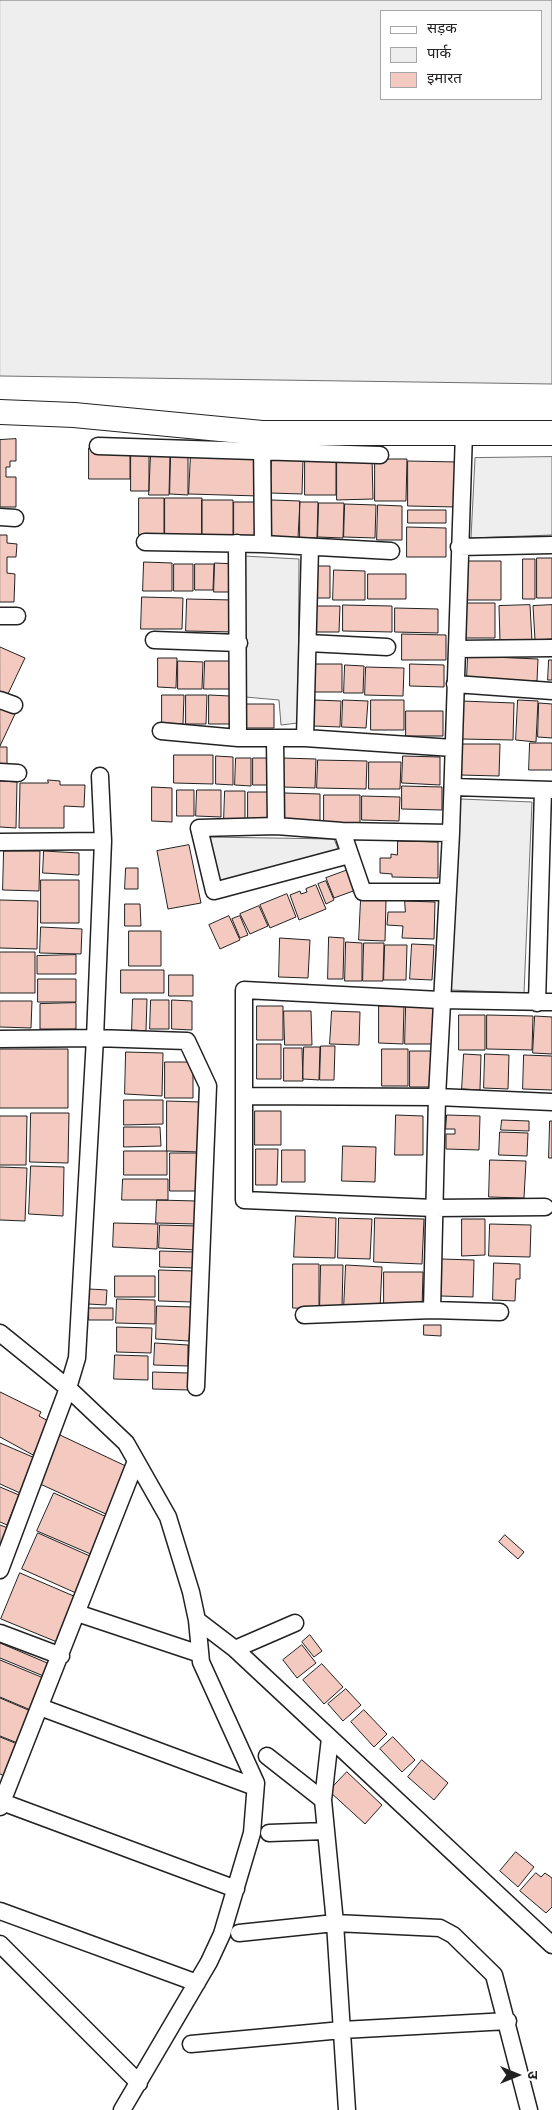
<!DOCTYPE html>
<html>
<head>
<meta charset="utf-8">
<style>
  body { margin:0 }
  #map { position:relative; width:552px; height:2110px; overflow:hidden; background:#fff; font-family:"Times New Roman","Noto Sans Devanagari",serif }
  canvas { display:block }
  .legend { position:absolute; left:380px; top:10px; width:162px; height:90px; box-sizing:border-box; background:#fff; border:1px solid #a7a7a7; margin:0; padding:6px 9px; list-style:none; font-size:15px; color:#222 }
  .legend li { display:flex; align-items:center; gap:10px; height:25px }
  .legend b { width:25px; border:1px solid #a7a7a7 }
  .north { position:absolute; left:492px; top:2050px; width:50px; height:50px; -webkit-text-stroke:4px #fff; paint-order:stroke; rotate:90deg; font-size:14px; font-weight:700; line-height:20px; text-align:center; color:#222 }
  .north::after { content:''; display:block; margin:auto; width:18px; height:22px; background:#222; clip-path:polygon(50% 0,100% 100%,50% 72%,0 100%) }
</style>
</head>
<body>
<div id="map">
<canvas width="552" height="2110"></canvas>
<ul class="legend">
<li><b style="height:6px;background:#fff"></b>सड़क</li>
<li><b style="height:14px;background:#eee"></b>पार्क</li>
<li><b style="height:14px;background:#f3c9c0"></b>इमारत</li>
</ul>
<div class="north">उ</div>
</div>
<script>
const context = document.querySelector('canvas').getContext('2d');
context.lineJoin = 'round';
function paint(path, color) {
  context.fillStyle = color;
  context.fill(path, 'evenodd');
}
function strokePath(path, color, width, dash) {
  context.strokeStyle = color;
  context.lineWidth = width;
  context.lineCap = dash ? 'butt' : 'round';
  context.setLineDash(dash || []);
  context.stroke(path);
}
const green = new Path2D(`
  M0,0H552V384L0,376ZM381,11H541V99H381Z
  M552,457V535L471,538L475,458Z
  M244,556L299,559L298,723L281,725L279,700L245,697Z
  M461,799L532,802L524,993L450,990Z
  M207,837L334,839L339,851L218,884Z`);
paint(green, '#eee');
strokePath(green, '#6f6f6f', 1);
const building = new Path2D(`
  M16,439V461H10V467H6V477H16V507H0V440Z
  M89,448H130V479H89Z
  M191,453L260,455L259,496L189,494Z
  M151,454L170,455L169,495H149Z
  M131,455H149V491H131Z
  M171,455L188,456V495L170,494Z
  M272,457L303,459L302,494L270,493Z
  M337,457H372L373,499L337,500Z
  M305,459H336V495H305Z
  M375,459H407L406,501H375Z
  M408,461L458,462L457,507L408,506Z
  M139,498H164V535H139Z
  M165,498H202V537H165Z
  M202,500H233V535H202Z
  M272,500L300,501L298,538L271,537Z
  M234,502H258L259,536L234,537Z
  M300,502H318L317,538H300Z
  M319,503H344L343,538L318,537Z
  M345,504L376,505L375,538L344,537Z
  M378,505L402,506V540H377Z
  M408,510H446V523H408Z
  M407,527L446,528V557H407Z
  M0,535H7V543L17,544L16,557H7V573L15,574L14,602H0Z
  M537,558H552V598H537Z
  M523,559H535V599H523Z
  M465,561H501V600H464Z
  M144,562L172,563V591H143Z
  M215,563L236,564L235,592H214Z
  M174,564H193V591H174Z
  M195,564H214L213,590H195Z
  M313,566H330V598H313Z
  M334,570L365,571V600H333Z
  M368,574H406V599H368Z
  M142,597L183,598L182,629H141Z
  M187,599L233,600V632L186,631Z
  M466,603H495V638H465Z
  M343,605L392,606V632L343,631Z
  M530,605L532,641L500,642L499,606Z
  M552,605V639L535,640L533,606Z
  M316,606H340L339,632H315Z
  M395,608L438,609V633L395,632Z
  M402,634L446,635V660H402Z
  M0,647L25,658L7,696L0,692Z
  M468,656L538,659L537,681L467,678Z
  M158,658H177L176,688L158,687Z
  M549,660H552V680H548Z
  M178,661L203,662L202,689H178Z
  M205,661H230V689H204Z
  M314,664H342V692H313Z
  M410,664L444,665V687L410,686Z
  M345,665L364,666L363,693H344Z
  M366,667L404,668L403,696L365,695Z
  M162,695H184L183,724L162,723Z
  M186,695H207L206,724H186Z
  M209,695L230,696V724H209Z
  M315,700L341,701L340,727L314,726Z
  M343,700L368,701L366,728L342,727Z
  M371,700H404V730H371Z
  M518,700L538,701L536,742L516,740Z
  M462,701L514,703L513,740L461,739Z
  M539,703L552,704V738L538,737Z
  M239,704H274V728H239Z
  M0,707L15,714L0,746Z
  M406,711H443V736H406Z
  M530,743H552V770H529Z
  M461,744H500L499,776L460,775Z
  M0,747H7V765H0Z
  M174,755H213V784L174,783Z
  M216,756L233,757V785L216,784Z
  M403,756L440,757V785L402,783Z
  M236,758H251V786L235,785Z
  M253,758H273V785H253Z
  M283,758L316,759L315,788L283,787Z
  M318,760L367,761L366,789L317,788Z
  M369,762H401L400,789H369Z
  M48,780L60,781V785H85L84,807L64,806V828H19L20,783H48Z
  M0,781L17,782L16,828L0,827Z
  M402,786L442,787V810L402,809Z
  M152,787L172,788V822L152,821Z
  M177,790H194V816H177Z
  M197,790H221V817L196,816Z
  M225,791H245V820H224Z
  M248,792H270V820H248Z
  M285,793L320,794V823H285Z
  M324,795H360V823H324Z
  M362,796L400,797L399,821L362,820Z
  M398,841L438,842V878L392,877V874L380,873V858H391V854L397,855Z
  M189,845L201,903L168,909L157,851Z
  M4,851H40L39,891L3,890Z
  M44,851L79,853V875L43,873Z
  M126,868H138V889H125Z
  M348,870L356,890L334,898L326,878Z
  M41,880H79V923H41Z
  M326,881L334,900L326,904L318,884Z
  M316,885L326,909L299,920L290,895L300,891L301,894L307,892L306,889Z
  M287,894L296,917L270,928L260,905Z
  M361,899L386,900L385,941L359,940Z
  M0,900L38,901L37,949L0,948Z
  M405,901L435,902L434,939L402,938L403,926L387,925L388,912H405Z
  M125,904H140L141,926H125Z
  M259,906L268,926L250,934L240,914Z
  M229,916L240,940L220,949L209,925Z
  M240,916L248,935L240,938L232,919Z
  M41,927L82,929L81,954L40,953Z
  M129,931H161V966H129Z
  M329,937L344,938L343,979H328Z
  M280,938L310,940L308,978L279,977Z
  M346,942L362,943V981H345Z
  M364,943H384L383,981H363Z
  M412,944L434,945L432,980L410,979Z
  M385,945H407L406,980H384Z
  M0,952H35V993H0Z
  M76,955V974H37V956Z
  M121,970H164V993H121Z
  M169,975H193V996H169Z
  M38,979H76V1002H38Z
  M133,999H147L146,1031L132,1030Z
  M151,1000H169V1029H150Z
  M172,1000L192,1001V1030L172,1029Z
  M0,1001H32L31,1028L0,1027Z
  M76,1003V1029H40V1004Z
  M257,1006H283V1040H257Z
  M379,1006H404L403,1044L379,1043Z
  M406,1006L434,1007L433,1044H405Z
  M284,1011H311L312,1045H285Z
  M332,1011L360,1012L359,1045L330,1044Z
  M459,1015H485V1050H459Z
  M487,1015L533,1016L532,1050L487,1049Z
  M535,1016L552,1017V1054L533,1053Z
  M257,1044H281V1079H257Z
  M321,1046H335L334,1080H320Z
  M304,1047H320L319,1080L303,1079Z
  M284,1048H302L303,1081H284Z
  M0,1049H68V1108H0Z
  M382,1049H408V1086H382Z
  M410,1051H435V1087H410Z
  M126,1052L163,1053L162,1096L125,1094Z
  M464,1054L481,1055L480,1090L462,1089Z
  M485,1054L509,1055L508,1089L484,1088Z
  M524,1055L552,1056V1090L523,1089Z
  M165,1062H193V1098H165Z
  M124,1100H163V1124L124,1125Z
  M167,1101L201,1102V1152L167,1151Z
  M255,1111H281V1145H255Z
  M31,1113H69L68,1163L30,1162Z
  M396,1115L423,1116V1155H395Z
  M447,1115L480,1116L479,1150L446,1149V1134H455V1129H446Z
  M0,1116H27L26,1165H0Z
  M502,1120L529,1121V1131L501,1130Z
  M550,1121H552V1158H549Z
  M124,1127H160L161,1146L124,1147Z
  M500,1132L528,1133L527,1156L499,1155Z
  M343,1146L376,1147L375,1182L342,1181Z
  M256,1149H278L277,1185H256Z
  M282,1150H305V1182H282Z
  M124,1151H167V1175H124Z
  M170,1153H198L197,1191H170Z
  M490,1160L526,1161L524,1198L489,1197Z
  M31,1166L64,1167L63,1216L29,1214Z
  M0,1167L27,1168L25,1221L0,1220Z
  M123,1179H168V1200H122Z
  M157,1200L197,1201L196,1224L156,1223Z
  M296,1216L336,1218L335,1258L294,1257Z
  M339,1218L372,1219L370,1259L338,1258Z
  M375,1218L424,1219L422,1264L374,1262Z
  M462,1219H485V1255L462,1256Z
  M114,1223L158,1224L157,1249L113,1247Z
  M490,1224L531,1225L530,1257L489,1256Z
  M160,1225L197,1226L196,1250L159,1248Z
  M160,1251L195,1252L194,1268L160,1267Z
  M441,1259L474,1260L473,1297L441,1296Z
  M494,1263L520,1264V1279H516L515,1301L493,1300Z
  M293,1264H319V1309L293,1308Z
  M321,1265H343L342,1308L320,1307Z
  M346,1265L382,1267L380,1309L344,1308Z
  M159,1270L193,1271V1302L159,1301Z
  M384,1272H423L422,1310H384Z
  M115,1276H155V1297H115Z
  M89,1289L107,1290L106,1305L88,1304Z
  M117,1299L155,1300V1324L116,1323Z
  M157,1306L191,1307L189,1341L156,1339Z
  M89,1308H113V1320H89Z
  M424,1325H441V1336L424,1335Z
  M117,1327L152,1328L151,1353L117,1352Z
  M155,1343L188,1345V1366L154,1365Z
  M115,1355L148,1356V1380L114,1379Z
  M153,1372L188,1373V1390L153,1389Z
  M0,1392L41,1412L39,1416L50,1422L33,1455L0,1437Z
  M60,1435L130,1468L108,1515L38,1483Z
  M0,1443L35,1458L20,1493L0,1484Z
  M0,1487L19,1495L7,1525L0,1522Z
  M54,1493L109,1518L93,1555L37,1531Z
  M0,1525L8,1528L0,1548Z
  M38,1533L92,1557L76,1593L22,1569Z
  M505,1535L524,1552L518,1559L499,1542Z
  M20,1573L76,1597L57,1642L1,1619Z
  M310,1635L322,1651L314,1657L302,1642Z
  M0,1643L52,1665L46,1677L0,1658Z
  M302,1645L316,1663L297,1678L283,1660Z
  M0,1660L46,1679L33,1711L0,1697Z
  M322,1664L343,1687L324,1704L303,1680Z
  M346,1689L361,1705L343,1721L328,1704Z
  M0,1698L33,1712L20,1744L0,1736Z
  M364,1710L387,1734L374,1747L351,1722Z
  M0,1737L20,1745L7,1777L0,1774Z
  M393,1737L415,1760L402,1772L380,1749Z
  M422,1760L448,1783L434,1800L408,1777Z
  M347,1772L382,1805L365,1824L329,1791Z
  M516,1852L534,1867L518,1887L500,1871Z
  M536,1873L541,1877L545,1873L552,1878V1907L546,1913L520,1891Z`);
paint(building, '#f3c9c0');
strokePath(building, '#222', 1);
const street = new Path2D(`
  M262,440L263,544
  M98,446L380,455
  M0,517L15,518
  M145,542L263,544L391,551
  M237,543L238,738
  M459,547L552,545
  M0,616H17
  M154,640L239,643
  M308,643L387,647
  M457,649L552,648
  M455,684L552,691
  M0,700L14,705
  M161,731L238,738H305L453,748
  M305,738L310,547
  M275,739L276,826
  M0,772L18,773
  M453,787L552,790
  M342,831L363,892H448
  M0,842L103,841
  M349,855L214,891L199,828L276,826L342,831L451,833
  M537,1003L543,790
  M0,1039L95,1038L187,1041L208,1086L196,1387
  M246,1096L437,1097L552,1102
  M545,1207L434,1208L244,1200V990L440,1000L552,1002
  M432,1310L437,1097L451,833L464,432
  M304,1315L432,1310L500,1312
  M0,1333L68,1388L126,1443L168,1517L191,1592L197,1620L201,1662L256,1783L252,1833L222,1934L209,1962L122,2110
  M0,1570L68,1388L77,1358L95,1038L103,841L100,776
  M77,1613L200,1654
  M197,1620L235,1649L552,1945
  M0,1633L61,1656
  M235,1649L295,1623
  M40,1707L255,1787
  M330,1738L323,1800L335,1923L347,2110
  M267,1756L323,1800
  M2,1802L236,1889
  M0,1807L136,1461
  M269,1833L325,1831
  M0,1911L197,1983
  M239,1933L335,1923L440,1928L453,1935L494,1975L529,2110
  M0,1944L139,2083
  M191,2044L342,2030L508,2021`);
const secondary = new Path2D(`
  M0,412L74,415L262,433H552`);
strokePath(street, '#222', 19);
strokePath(secondary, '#222', 26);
strokePath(street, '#fff', 16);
strokePath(secondary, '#fff', 24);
</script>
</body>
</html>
